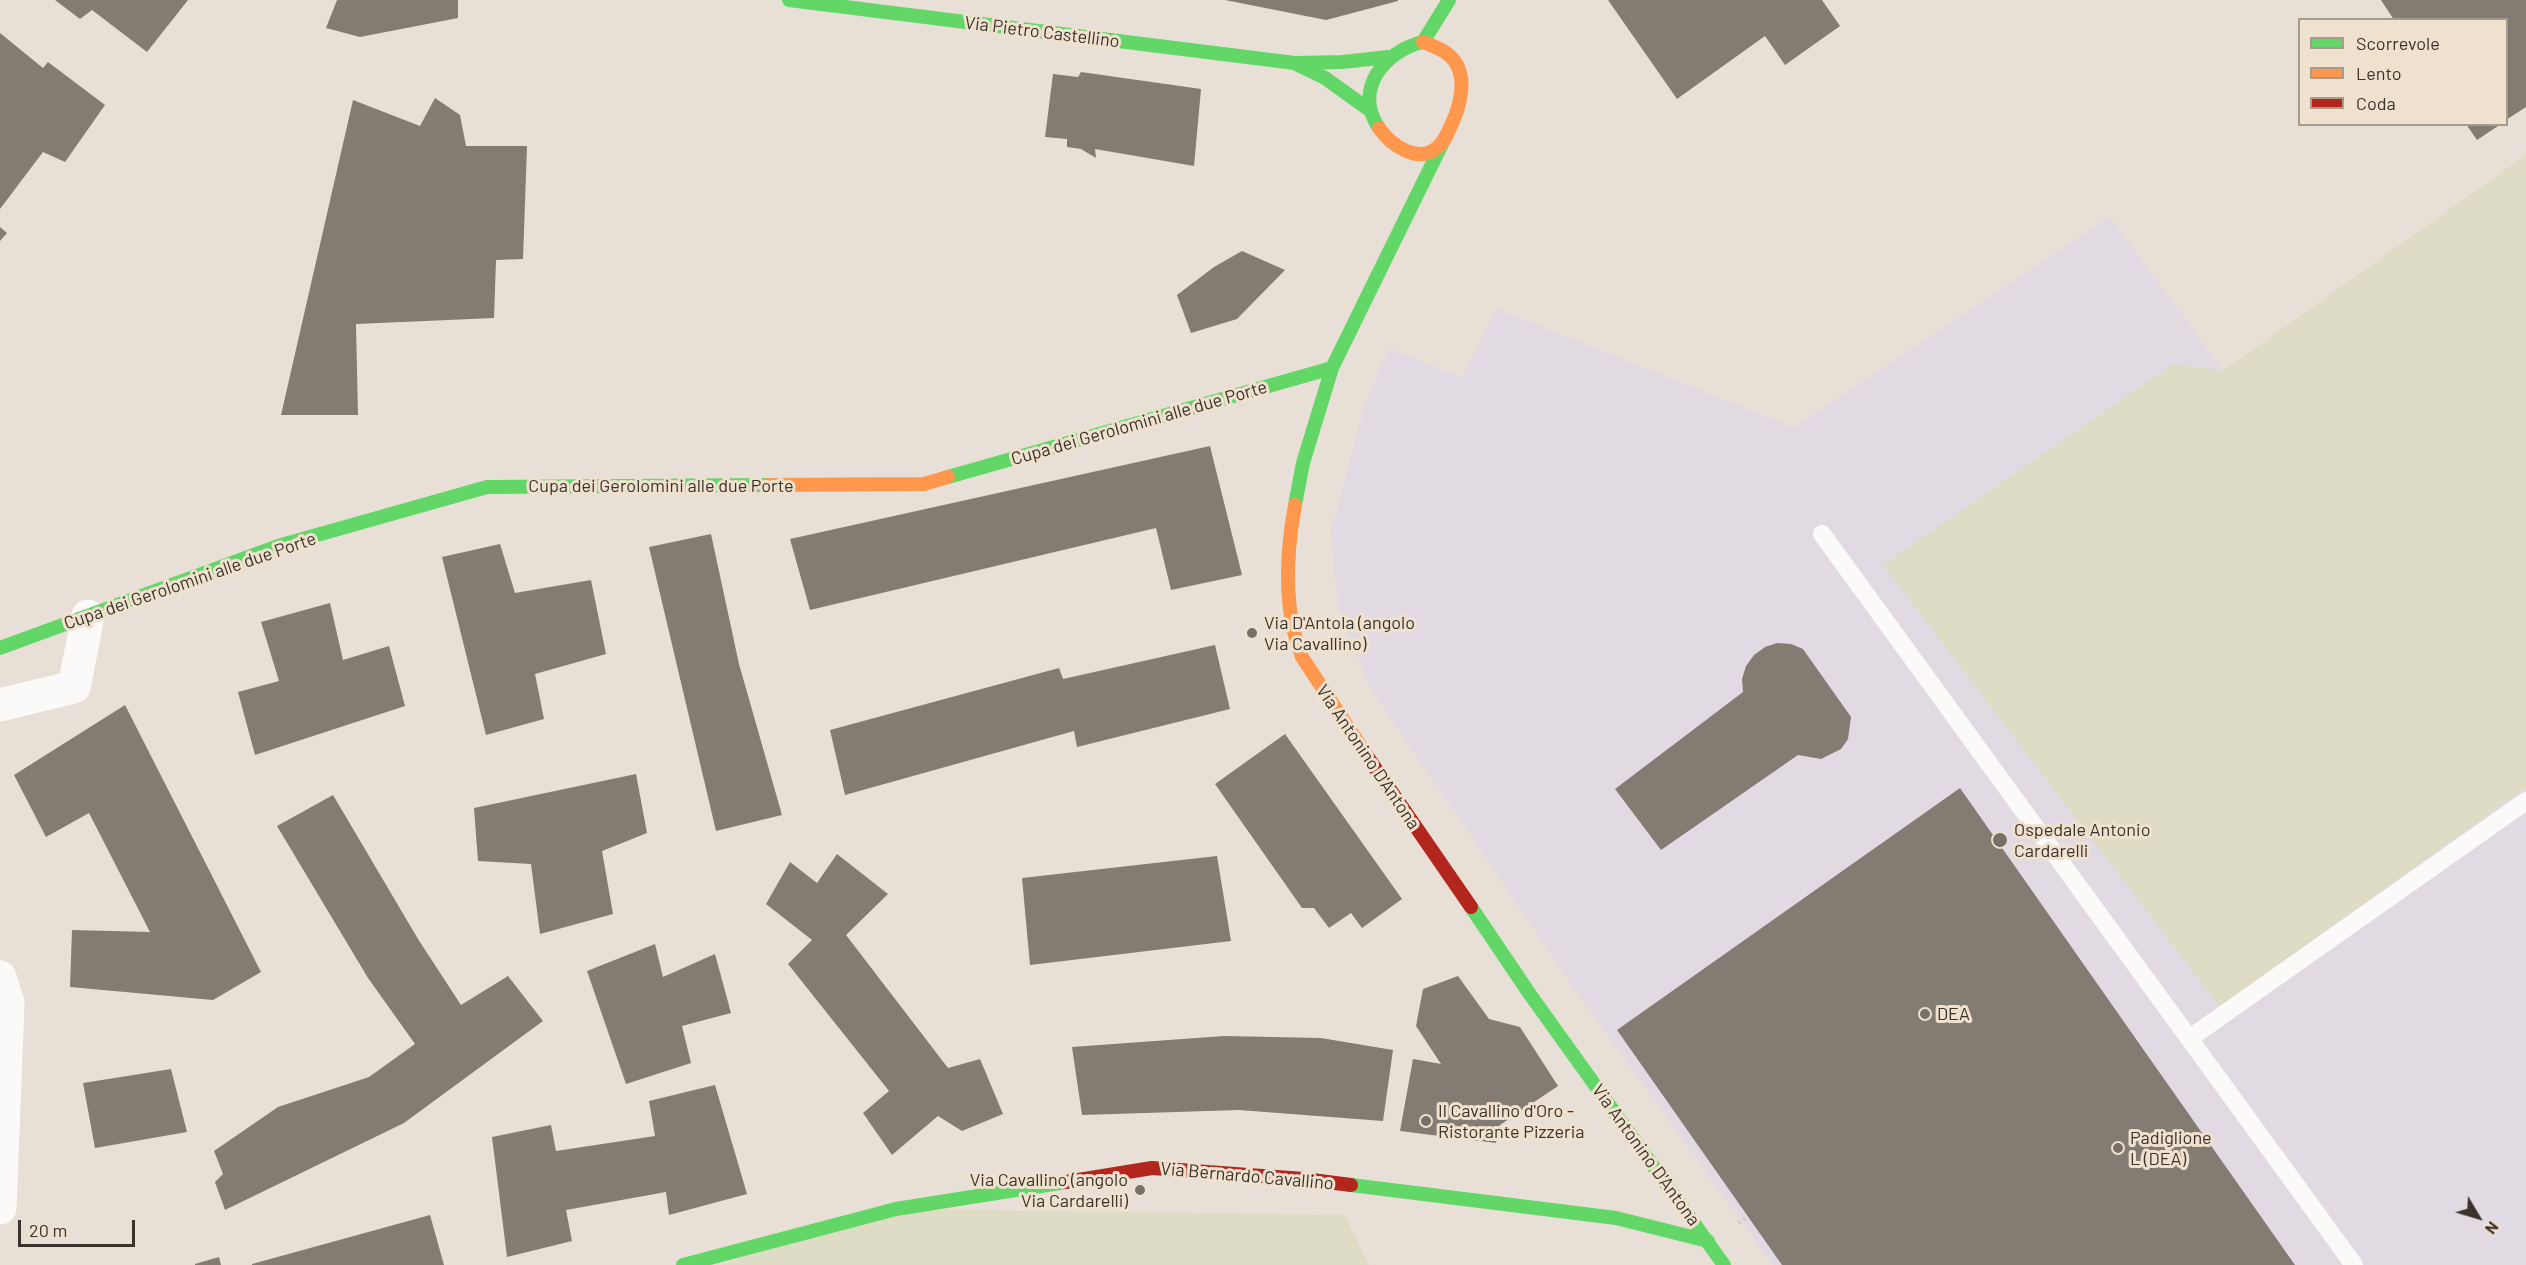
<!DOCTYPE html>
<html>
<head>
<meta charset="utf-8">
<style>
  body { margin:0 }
  #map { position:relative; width:2526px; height:1265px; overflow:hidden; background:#e8e0d7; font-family:Barlow,sans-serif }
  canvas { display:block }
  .legend { position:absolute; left:2298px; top:18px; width:210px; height:108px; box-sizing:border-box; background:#f0e1cf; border:2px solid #a79b8e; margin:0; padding:8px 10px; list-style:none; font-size:18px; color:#39332c }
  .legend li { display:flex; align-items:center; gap:12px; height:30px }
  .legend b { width:30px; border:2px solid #a79b8e }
  .north { position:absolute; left:2448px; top:1187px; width:60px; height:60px; -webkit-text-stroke:4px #f0e1cf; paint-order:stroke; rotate:128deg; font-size:16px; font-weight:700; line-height:24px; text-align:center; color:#39332c }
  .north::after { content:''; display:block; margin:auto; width:21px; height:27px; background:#39332c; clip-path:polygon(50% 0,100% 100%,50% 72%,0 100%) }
  .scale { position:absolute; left:18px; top:1220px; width:117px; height:27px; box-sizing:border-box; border:3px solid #39332c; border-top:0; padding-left:8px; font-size:18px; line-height:21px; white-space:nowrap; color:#39332c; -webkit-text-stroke:4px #f0e1cf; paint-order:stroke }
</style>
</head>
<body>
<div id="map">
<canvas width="2526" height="1265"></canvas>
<ul class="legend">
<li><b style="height:8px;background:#63d668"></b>Scorrevole</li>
<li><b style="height:8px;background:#ff974d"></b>Lento</li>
<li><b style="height:8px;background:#b3261e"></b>Coda</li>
</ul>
<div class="north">N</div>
<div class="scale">20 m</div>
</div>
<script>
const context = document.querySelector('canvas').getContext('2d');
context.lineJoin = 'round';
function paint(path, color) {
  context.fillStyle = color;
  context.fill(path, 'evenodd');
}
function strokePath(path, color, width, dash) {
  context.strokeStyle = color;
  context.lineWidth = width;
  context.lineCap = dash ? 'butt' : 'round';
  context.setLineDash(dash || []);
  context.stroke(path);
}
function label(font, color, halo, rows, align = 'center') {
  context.font = font + ' Barlow,sans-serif';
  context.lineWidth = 6;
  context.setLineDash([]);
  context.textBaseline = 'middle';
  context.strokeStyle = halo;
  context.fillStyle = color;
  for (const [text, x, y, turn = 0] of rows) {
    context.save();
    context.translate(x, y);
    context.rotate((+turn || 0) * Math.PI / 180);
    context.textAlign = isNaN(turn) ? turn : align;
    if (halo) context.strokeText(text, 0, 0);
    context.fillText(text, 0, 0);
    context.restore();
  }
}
paint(new Path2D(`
  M2526,155V1265H1773L1579,995L1368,684L1337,603L1331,533L1363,410L1389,348L1462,378L1497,309L1794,428L2110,217L2223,371Z`), '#e1dae3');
paint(new Path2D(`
  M2526,155V787L2220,1007L1883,565L2173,364L2223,371Z
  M896,1209L1345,1215L1369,1265H720Z`), '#dedcc5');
paint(new Path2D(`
  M55,0H188L147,52L92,10L80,19Z
  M337,0H458V18L360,37L326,28Z
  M1225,0H1398V1L1326,20Z
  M1608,0H1822L1840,26L1785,65L1765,36L1677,99Z
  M2381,0H2526V107L2506,120V20H2394Z
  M0,33L43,68L48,62L105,105L65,162L43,152L0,209Z
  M1081,72L1201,89L1194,166L1095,149L1096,158L1081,149L1067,147V139L1045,137L1053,74L1078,77Z
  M435,98L460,115L466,146H527L523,259L496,260L494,318L356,324L358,415H281L353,100L420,126Z
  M2466,124H2501L2477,140Z
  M0,227L7,233L0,241Z
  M1242,251L1285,270L1237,319L1191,333L1177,295L1214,267Z
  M1210,446L1242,575L1171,590L1156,528L810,610L790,539Z
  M711,534L739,664L782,815L716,831L649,547Z
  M500,544L515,593L591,580L606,654L535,674L544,719L486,735L442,557Z
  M330,603L343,660L389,646L405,706L255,755L238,692L279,681L261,622Z
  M1777,643L1791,644L1803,649L1851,717L1848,739L1841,749L1821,759L1798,755L1661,850L1615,789L1743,692L1742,679L1746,666L1754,655L1765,647Z
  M1215,645L1230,709L1077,747L1074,731L845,795L830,730L1059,668L1063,679Z
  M125,705L261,972L213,1000L70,987L72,930L150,932L89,813L46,837L14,775Z
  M1285,734L1402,899L1362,928L1351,913L1329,928L1314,908H1302L1215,784Z
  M636,774L647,833L602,851L613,914L540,934L531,864L478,861L474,808Z
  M1960,788L2150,1059L2295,1265H1782L1617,1030Z
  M333,795L418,939L461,1005L508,976L543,1021L404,1123L225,1210L215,1182L223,1174L214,1151L278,1107L369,1077L415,1044L368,978L277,826Z
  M837,854L888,894L846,935L948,1068L980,1059L1003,1114L962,1131L938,1116L892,1155L863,1113L889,1091L788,964L812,940L766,904L790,862L817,883Z
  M1217,856L1231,941L1030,965L1022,878Z
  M655,944L663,977L715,954L731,1013L682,1026L691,1063L626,1084L587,971Z
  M1458,976L1489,1019L1520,1027L1558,1086L1500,1125L1496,1143L1400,1131L1413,1059L1441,1064L1416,1026L1423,989Z
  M1224,1036L1321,1038L1393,1050L1383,1121L1239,1110L1082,1115L1072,1047Z
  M171,1069L187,1132L95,1148L83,1083Z
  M715,1085L747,1194L669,1215L666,1192L566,1210L572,1241L507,1257L492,1137L551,1125L556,1151L655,1136L649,1101Z
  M430,1215L444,1265H252V1264Z
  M219,1257L221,1265H195V1264Z`), '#837c72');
strokePath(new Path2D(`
  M1739,1223L1748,1216`), '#c5c3be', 4, [1.5, 4.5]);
strokePath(new Path2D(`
  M1822,534L2354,1265
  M2190,1038L2526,801`), '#fcfaf9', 18);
strokePath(new Path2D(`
  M0,705L74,687L88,616
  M0,977L8,1003L0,1208`), '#fcfaf9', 33);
strokePath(new Path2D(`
  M789,0L1295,63L1342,62L1388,57
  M1423,42L1449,0
  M1296,64L1325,78L1371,111
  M1379,128C1353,90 1384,51 1423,42
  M948,477L1332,368
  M1295,505L1303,463L1332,368L1442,144
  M0,648L278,546L487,487L768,485
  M1471,907L1529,993L1724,1265
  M1351,1185L1616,1218L1708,1241
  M683,1265L896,1209L1066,1182`), '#63d668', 14);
strokePath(new Path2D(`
  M1379,128C1391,145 1418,165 1438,147C1447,139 1451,125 1456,114C1461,99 1465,80 1457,65C1450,52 1436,47 1423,42
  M768,485L924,484L948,477
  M1295,505C1286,554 1283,610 1302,657L1369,759`), '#ff974d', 14);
strokePath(new Path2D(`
  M1369,759L1471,907
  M1066,1182L1152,1168L1304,1179L1351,1185`), '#b3261e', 14);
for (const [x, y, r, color] of [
  [1252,633,6,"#767068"],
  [2000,840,8,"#767068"],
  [1925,1014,6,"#767068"],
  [1426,1121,6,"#767068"],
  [2118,1148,6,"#767068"],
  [1140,1190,6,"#767068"]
]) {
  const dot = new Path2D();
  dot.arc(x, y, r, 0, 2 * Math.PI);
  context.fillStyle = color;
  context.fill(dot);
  strokePath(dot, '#f0e1cf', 2);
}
label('18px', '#39332c', '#f0e1cf', [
  ["Via Pietro Castellino",1042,32,7],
  ["Cupa dei Gerolomini alle due Porte",1139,423,-16],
  ["Cupa dei Gerolomini alle due Porte",661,486],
  ["Cupa dei Gerolomini alle due Porte",190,581,-19],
  ["Via Antonino D'Antona",1368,757,56],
  ["Via Antonino D'Antona",1646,1155,54],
  ["Via Bernardo Cavallino",1247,1176,5]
]);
label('18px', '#39332c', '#f0e1cf', [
  ["Via D'Antola (angolo",1264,623],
  ["Via Cavallino)",1264,644],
  ["Ospedale Antonio",2014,830],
  ["Cardarelli",2014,851],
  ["DEA",1937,1014],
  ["Il Cavallino d'Oro -",1438,1111],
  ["Ristorante Pizzeria",1438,1132],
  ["Padiglione",2130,1138],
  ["L (DEA)",2130,1159],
  ["Via Cavallino (angolo",1128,1180,"right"],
  ["Via Cardarelli)",1128,1201,"right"]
], 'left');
</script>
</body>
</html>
